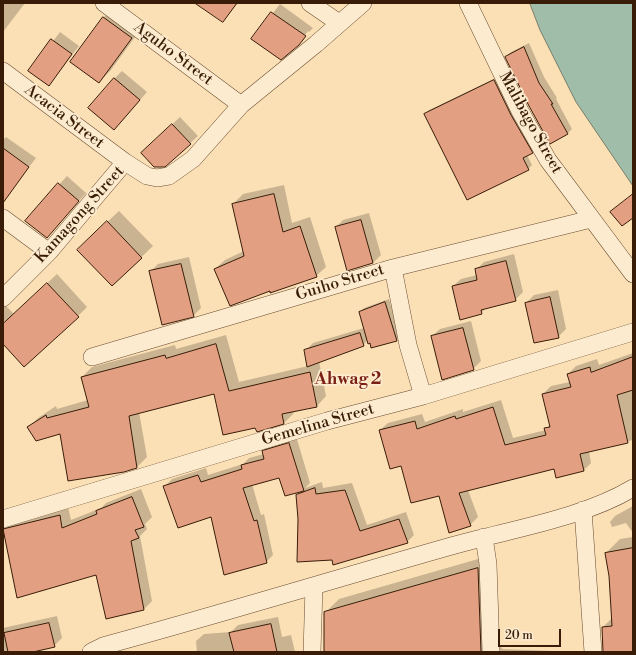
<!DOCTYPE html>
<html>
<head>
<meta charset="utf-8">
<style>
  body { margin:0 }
  #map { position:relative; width:636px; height:655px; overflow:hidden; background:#fce0b5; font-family:"Libre Bodoni",serif }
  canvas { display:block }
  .frame { position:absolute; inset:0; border:4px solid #381c08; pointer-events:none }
  .scale { position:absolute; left:498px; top:629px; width:63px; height:18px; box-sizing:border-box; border:2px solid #381c08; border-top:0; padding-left:5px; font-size:12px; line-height:14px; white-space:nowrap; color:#381c08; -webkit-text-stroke:3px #fdebcf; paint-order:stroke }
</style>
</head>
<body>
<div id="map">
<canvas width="636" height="655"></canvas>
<div class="frame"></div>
<div class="scale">20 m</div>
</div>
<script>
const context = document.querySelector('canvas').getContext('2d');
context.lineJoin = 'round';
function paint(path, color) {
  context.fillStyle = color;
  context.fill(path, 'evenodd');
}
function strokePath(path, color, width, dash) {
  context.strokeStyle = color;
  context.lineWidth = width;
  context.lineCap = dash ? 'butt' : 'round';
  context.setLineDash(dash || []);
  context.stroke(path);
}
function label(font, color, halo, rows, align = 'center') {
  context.font = font + ' "Libre Bodoni",serif';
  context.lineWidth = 3.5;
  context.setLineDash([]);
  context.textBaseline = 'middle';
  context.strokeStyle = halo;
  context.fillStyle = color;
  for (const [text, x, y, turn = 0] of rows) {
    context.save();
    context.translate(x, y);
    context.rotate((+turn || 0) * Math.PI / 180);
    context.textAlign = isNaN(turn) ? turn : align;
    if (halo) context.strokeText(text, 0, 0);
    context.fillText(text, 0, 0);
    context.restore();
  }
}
const water = new Path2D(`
  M530,3H633V186L576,102L540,30Z`);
paint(water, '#a0bdaa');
strokePath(water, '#767d69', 1);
paint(new Path2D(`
  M3,3H25L3,32Z
  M197,3H238L223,21Z
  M280,4L313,28L309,32L308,31L298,44L253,39Z
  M115,6L143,26L111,70L99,82L72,61L104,17Z
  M60,32L79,46L49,85L30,71Z
  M529,43L544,77L557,98L556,99L572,129L567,134L506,57L511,52Z
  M122,71L147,92L122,121L114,79Z
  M498,77L536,149L527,155L532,165L528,169L426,114L429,110Z
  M180,117L198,136L165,166L150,145Z
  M6,137L36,158L5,198L3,196V140Z
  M67,176L86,193L47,237L26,221Z
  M284,185L292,223L310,217L326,267L316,276L215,269L225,260L244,251L233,204L243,194Z
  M119,211L153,246L112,285L90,238Z
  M369,213L381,255L373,263L336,227L343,220Z
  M514,254L523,292L515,300L487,307L481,313L453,286L461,279L477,275L476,270L484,262Z
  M189,257L201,308L193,316L150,272L158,264Z
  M57,274L87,307L78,316L3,343V322L7,326L9,325L3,320V303L14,314Z
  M558,290L566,329L558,337L526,303L534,295Z
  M389,299L400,336L396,340L371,342L368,340L363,345L319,361L326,396L317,406L293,411L294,413L284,423L256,427L215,393L139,412L147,457L137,467L61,433L28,428L38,418L56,406L57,409L88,400L82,377L92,367L175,345L176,349L226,335L239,382L308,366L306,350L313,343L364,328L360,312L364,308Z
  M471,321L481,361L473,369L432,336L440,329Z
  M633,353V440L589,451L591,463L584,470L555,467L468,490L478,517L470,525L440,495L402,465L380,430L388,423L422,414L425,422L463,409V412L501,400L513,438L546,430L550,424L543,394L551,386L570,382L568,374L576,366L597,359L599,365Z
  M296,436L310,483L305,488L322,482L323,488L352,483L367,525L406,512L414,535L407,542L332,559L299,519L297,496L302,490L280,477L252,484L261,515L264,514L273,555L266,562L212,515L164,487L172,479L206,468L208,475L243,464L249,458L264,454L263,451L270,444Z
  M141,489L152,517L145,524L147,529L140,536L152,601L144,609L97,574L18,596L3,530L12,521L68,507L71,520L101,508L106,503Z
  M633,506V533L626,523L612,527L610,522L615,516Z
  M633,537V652H604L603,627L613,617L610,576L606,553L620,539Z
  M492,555L497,644L503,649L577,652H325V613L339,599Z
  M57,616L62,638L54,646L29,652H3V628Z
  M278,617L282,637L291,635L295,652H197L196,641L204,634L231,632L238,625Z`), '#0003');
const building = new Path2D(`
  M195,3H237L223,22Z
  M271,12L306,36L299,45L281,60L251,39Z
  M103,17L132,38L99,83L70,62Z
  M51,39L72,54L49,86L28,71Z
  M524,47L539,83L553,104H551L568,134L550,144L529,106L505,57Z
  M114,78L140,100L114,130L88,108Z
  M494,80L511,115L533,153L523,158L529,170L467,200L424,114Z
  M172,124L191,144L165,167H154L141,153Z
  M3,148L29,167L3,203Z
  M58,183L79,201L47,238L25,221Z
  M274,194L283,232L300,226L317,277L270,293V291L230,306L214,269L244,256L232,204Z
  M633,194V218L622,226L610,212Z
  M361,220L373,263L347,271L335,227Z
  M107,221L142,258L112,286L77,250Z
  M506,261L516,301L481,310L482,314L460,320L452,286L477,280L475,269Z
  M181,264L194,317L162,325L149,271Z
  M47,283L79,317L24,367L3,344V324Z
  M550,297L559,338L534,343L525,303Z
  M385,302L397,341L371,348L370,343L368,344L359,312Z
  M463,328L474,370L442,380L431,336Z
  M360,333L364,346L307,367L304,350Z
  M216,344L229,391L310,372L317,407L282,414L284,424L257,432L255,428L223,435L214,394L129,416L137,468L124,472L68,481L60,434L36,441L27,427L46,415L47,418L89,407L81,377L165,355L166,358Z
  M633,357V390L617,395L628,443L580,454L584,471L556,478L554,469L459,493L471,526L449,533L439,496L411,503L401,466L390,469L379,430L415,421L417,429L455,416L456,419L493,407L505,445L546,435L544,428L550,427L542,394L571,387L567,374L590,367L591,372Z
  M289,443L304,491L285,496L279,478L243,488L254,521L257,520L267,563L224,575L211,517L178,528L163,486L198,475L201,482L242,469L241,465L264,459L262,451Z
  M315,488L316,494L345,490L360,531L399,519L408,543L333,565L332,560L297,562L298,519L296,495Z
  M132,497L144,527L135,530L139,538L131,541L144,610L106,619L96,575L17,598L3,529L60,515L62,528L97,514L96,511Z
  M633,548V652H603L602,627L612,626L609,576L605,553Z
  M478,568L481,652H324V612Z
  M49,623L55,647L33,652H8L4,633Z
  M271,624L277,652H234L229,633Z`);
paint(building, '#e39f81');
strokePath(building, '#381c08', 1);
const street = new Path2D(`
  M104,3L241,105
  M310,3L339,23
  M468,3L520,111L548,160L633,274
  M3,71L125,162L147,176L157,178L169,176L193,159L241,105L316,44L363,3
  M3,218L49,252
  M393,268L408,345L423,396
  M3,298L49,252L125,162
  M92,357L393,268L591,219
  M583,510L593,652
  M3,519L327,421L423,396L633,332
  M484,537L488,564L491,652
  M91,652L103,646C221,614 338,578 455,545C512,529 583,518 633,488
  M312,652L314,587`);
strokePath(street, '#694d33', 18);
strokePath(street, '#fdebcf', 17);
label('16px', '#381c08', '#fdebcf', [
  ["Aguho Street",173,54,37],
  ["Acacia Street",64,117,37],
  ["Malibago Street",530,123,61],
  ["Kamagong Street",80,215,-48],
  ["Guiho Street",340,283,-17],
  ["Gemelina Street",318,425,-16]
]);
label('bold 17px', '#7a1f14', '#fdebcf', [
  ["Ahwag 2",348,380]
]);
</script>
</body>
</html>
